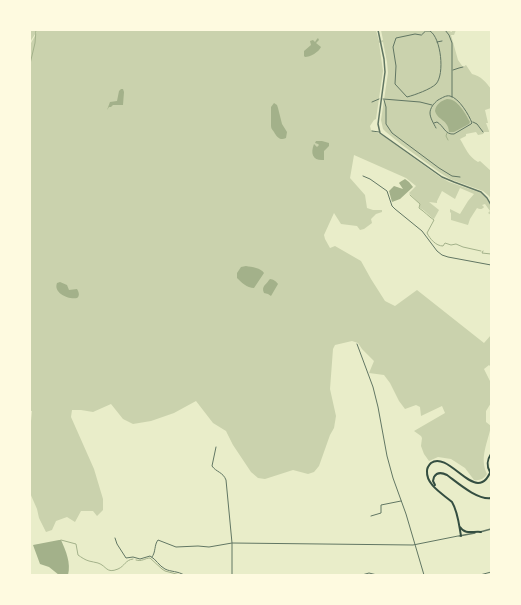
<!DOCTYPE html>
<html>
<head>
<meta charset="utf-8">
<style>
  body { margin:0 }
  #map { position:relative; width:521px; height:605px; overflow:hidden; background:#e9edc9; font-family:Quicksand,sans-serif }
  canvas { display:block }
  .frame { position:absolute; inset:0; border:31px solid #fefae0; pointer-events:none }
</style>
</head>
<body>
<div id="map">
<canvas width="521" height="605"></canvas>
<div class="frame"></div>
</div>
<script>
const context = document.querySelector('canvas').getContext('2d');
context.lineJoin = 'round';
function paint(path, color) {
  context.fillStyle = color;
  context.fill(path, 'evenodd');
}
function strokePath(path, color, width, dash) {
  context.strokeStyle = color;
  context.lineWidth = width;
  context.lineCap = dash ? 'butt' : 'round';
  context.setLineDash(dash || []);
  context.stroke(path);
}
paint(new Path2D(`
  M30,30H376L379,41L383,40L381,30H449L451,32H452L451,30H456L454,35H451L458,60L463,67L466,65L472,74C481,76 486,82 491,89V108L485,110L488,123H486L489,131V132H484L483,134L478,135L476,132L466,134V136L460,139C466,149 468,156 478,162L480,161L491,171V199L489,196L483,191L450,179L439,172L402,145L386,132L383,129L381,120L388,73L387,62L383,42L379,43L383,71L376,119L374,120L370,126L371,130L382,135L440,177L449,182L481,193L487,199L491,206V215L488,213L490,211L485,204L482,205L484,207C482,210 479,209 477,208L470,219L468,225L451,220V213L450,212V209L460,214L468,201L474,194L460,188L455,199L442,191L437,201V203L429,202L439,210L434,219C429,216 426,211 420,208V204L409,193L416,186L406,178L354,155L350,178L365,195L367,208L373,210H382V212L376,214L371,219L372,223L364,229L360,230L357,226L341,224L334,213L324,235L325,239L330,248L335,246L361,261L371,279L385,301L395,306L417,290L484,343L491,335V367L489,365L484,369L491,383V403L486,411V422L491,426C488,442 479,458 487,474C484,479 479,481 474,480L465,468L451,459L438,457L429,461L424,454L421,446L422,438L421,436L414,431L445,413L442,406L421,416L420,407L416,405L405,409L399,401L390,383L384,375L369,373L374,361L362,349L358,343L352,341L335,345L333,349L330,389L336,416L334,428L330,435L319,466L314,472L308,474L293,470L265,479L258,478L251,472L233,445L226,431L213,423L196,401L174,413L151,421L133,424L123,419L111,404L93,412L81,410H72L71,417L94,469L103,499V510L97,516L93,511H81L75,522L67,517L56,521L52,530L46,532L39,518L37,509L30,493V431L32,411H30V45L37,32V31L30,42Z`), '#cad2ad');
paint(new Path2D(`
  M318,38L319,40L316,43L321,47C319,52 310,57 305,57L304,56V51L311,45L310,41L313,40L315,42L317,39Z
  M121,89H123L124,92L123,105H113L111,107H109L107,110L110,102L117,101L119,91Z
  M447,99C458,99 465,113 470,122L469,124L454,132H449C448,119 438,121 435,111C436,104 441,101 447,99Z
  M274,103L277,105L278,108L282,124L287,132L286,138C280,141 277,137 274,132C273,130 271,129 271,126C271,120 271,113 271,107Z
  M316,141H322L329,143V146L324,151V160C313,161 310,154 314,144L317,147L319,145L318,144L315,143Z
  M405,179L409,182L413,187L400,199L392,202L389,191L394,186L403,189L399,183L400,182Z
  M246,266C252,267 261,268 264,273L254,288C247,288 241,282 237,278V273L241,267Z
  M270,279C273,279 277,282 278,284L271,296L268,294L264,293C261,286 266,285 269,280Z
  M60,282L67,285L69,290L77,289C79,292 80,296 77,298C69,300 53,293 57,283Z
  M59,540H61C66,551 71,563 68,575H59L49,567L40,564L33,545Z`), '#a3b18a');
strokePath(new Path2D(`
  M490,30L491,32
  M30,64L35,43L36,30
  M447,133L446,136L448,140
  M410,195L420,204L419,208C425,212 428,216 434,220L427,233C430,239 436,246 443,246L445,243L451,245L456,244L463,247L481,251
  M483,251L482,253L491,254
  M61,540L76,544L78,555C81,557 85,560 89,561C92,562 95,562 98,563C107,566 106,574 118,569C125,566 125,560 133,559
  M136,560C142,562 145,558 150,558L162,569L165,571L180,575`), '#a3b18a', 1);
strokePath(new Path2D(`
  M445,30L449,35L452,43V97
  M426,31H430C441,38 445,74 436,84C431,89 415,95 407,97L395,84L396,66L393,47L396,38L415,34L421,35Z
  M437,42L442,41
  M453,70L459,68L463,67
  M383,99L420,102L432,105
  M384,100L386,107V124L392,133L439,168L452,176L460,177
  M372,102L379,99
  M473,122L477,124L483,132
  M434,123L437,122C444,126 445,135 454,134L471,124L472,123C469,115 459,98 450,96C446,95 442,98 438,100C434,103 430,108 430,113C430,118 434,124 436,128`), '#617663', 1);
strokePath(new Path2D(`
  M372,131L379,132
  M363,176L370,179L387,191L392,206L395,209L422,231L437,251L442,255L448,257L491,265
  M357,344L373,387L378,407L387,456L393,478L406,514L424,575
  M216,447L212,466C216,472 223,472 226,480L232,543V575
  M371,516L381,513V505L401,501
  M115,538L117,544L126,558L133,557L140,559L150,556C156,559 159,566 165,569C171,572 178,571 184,575
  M152,557C156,552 154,545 158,540L176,547L198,546L209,547L232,543L413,545L458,536
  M362,575L369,573L377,575
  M480,575L491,572`), '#617663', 1);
strokePath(new Path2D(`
  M378,30L384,59L385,72L378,124L380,133L442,177L454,182L481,192L487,198L491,205
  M480,532L491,529
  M459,536L475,533`), '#617663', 1.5);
strokePath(new Path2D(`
  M490,472C486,465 487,460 491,454
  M435,485L433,481L434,477C437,472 441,472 447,475C458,483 477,500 491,498
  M460,527C465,535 473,531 481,532
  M461,536C459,525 458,512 452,502C443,494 426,485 427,471C427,468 429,465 431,463C445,453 464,483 478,483C485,483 488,477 491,471`), '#344e41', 2);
</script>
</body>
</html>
